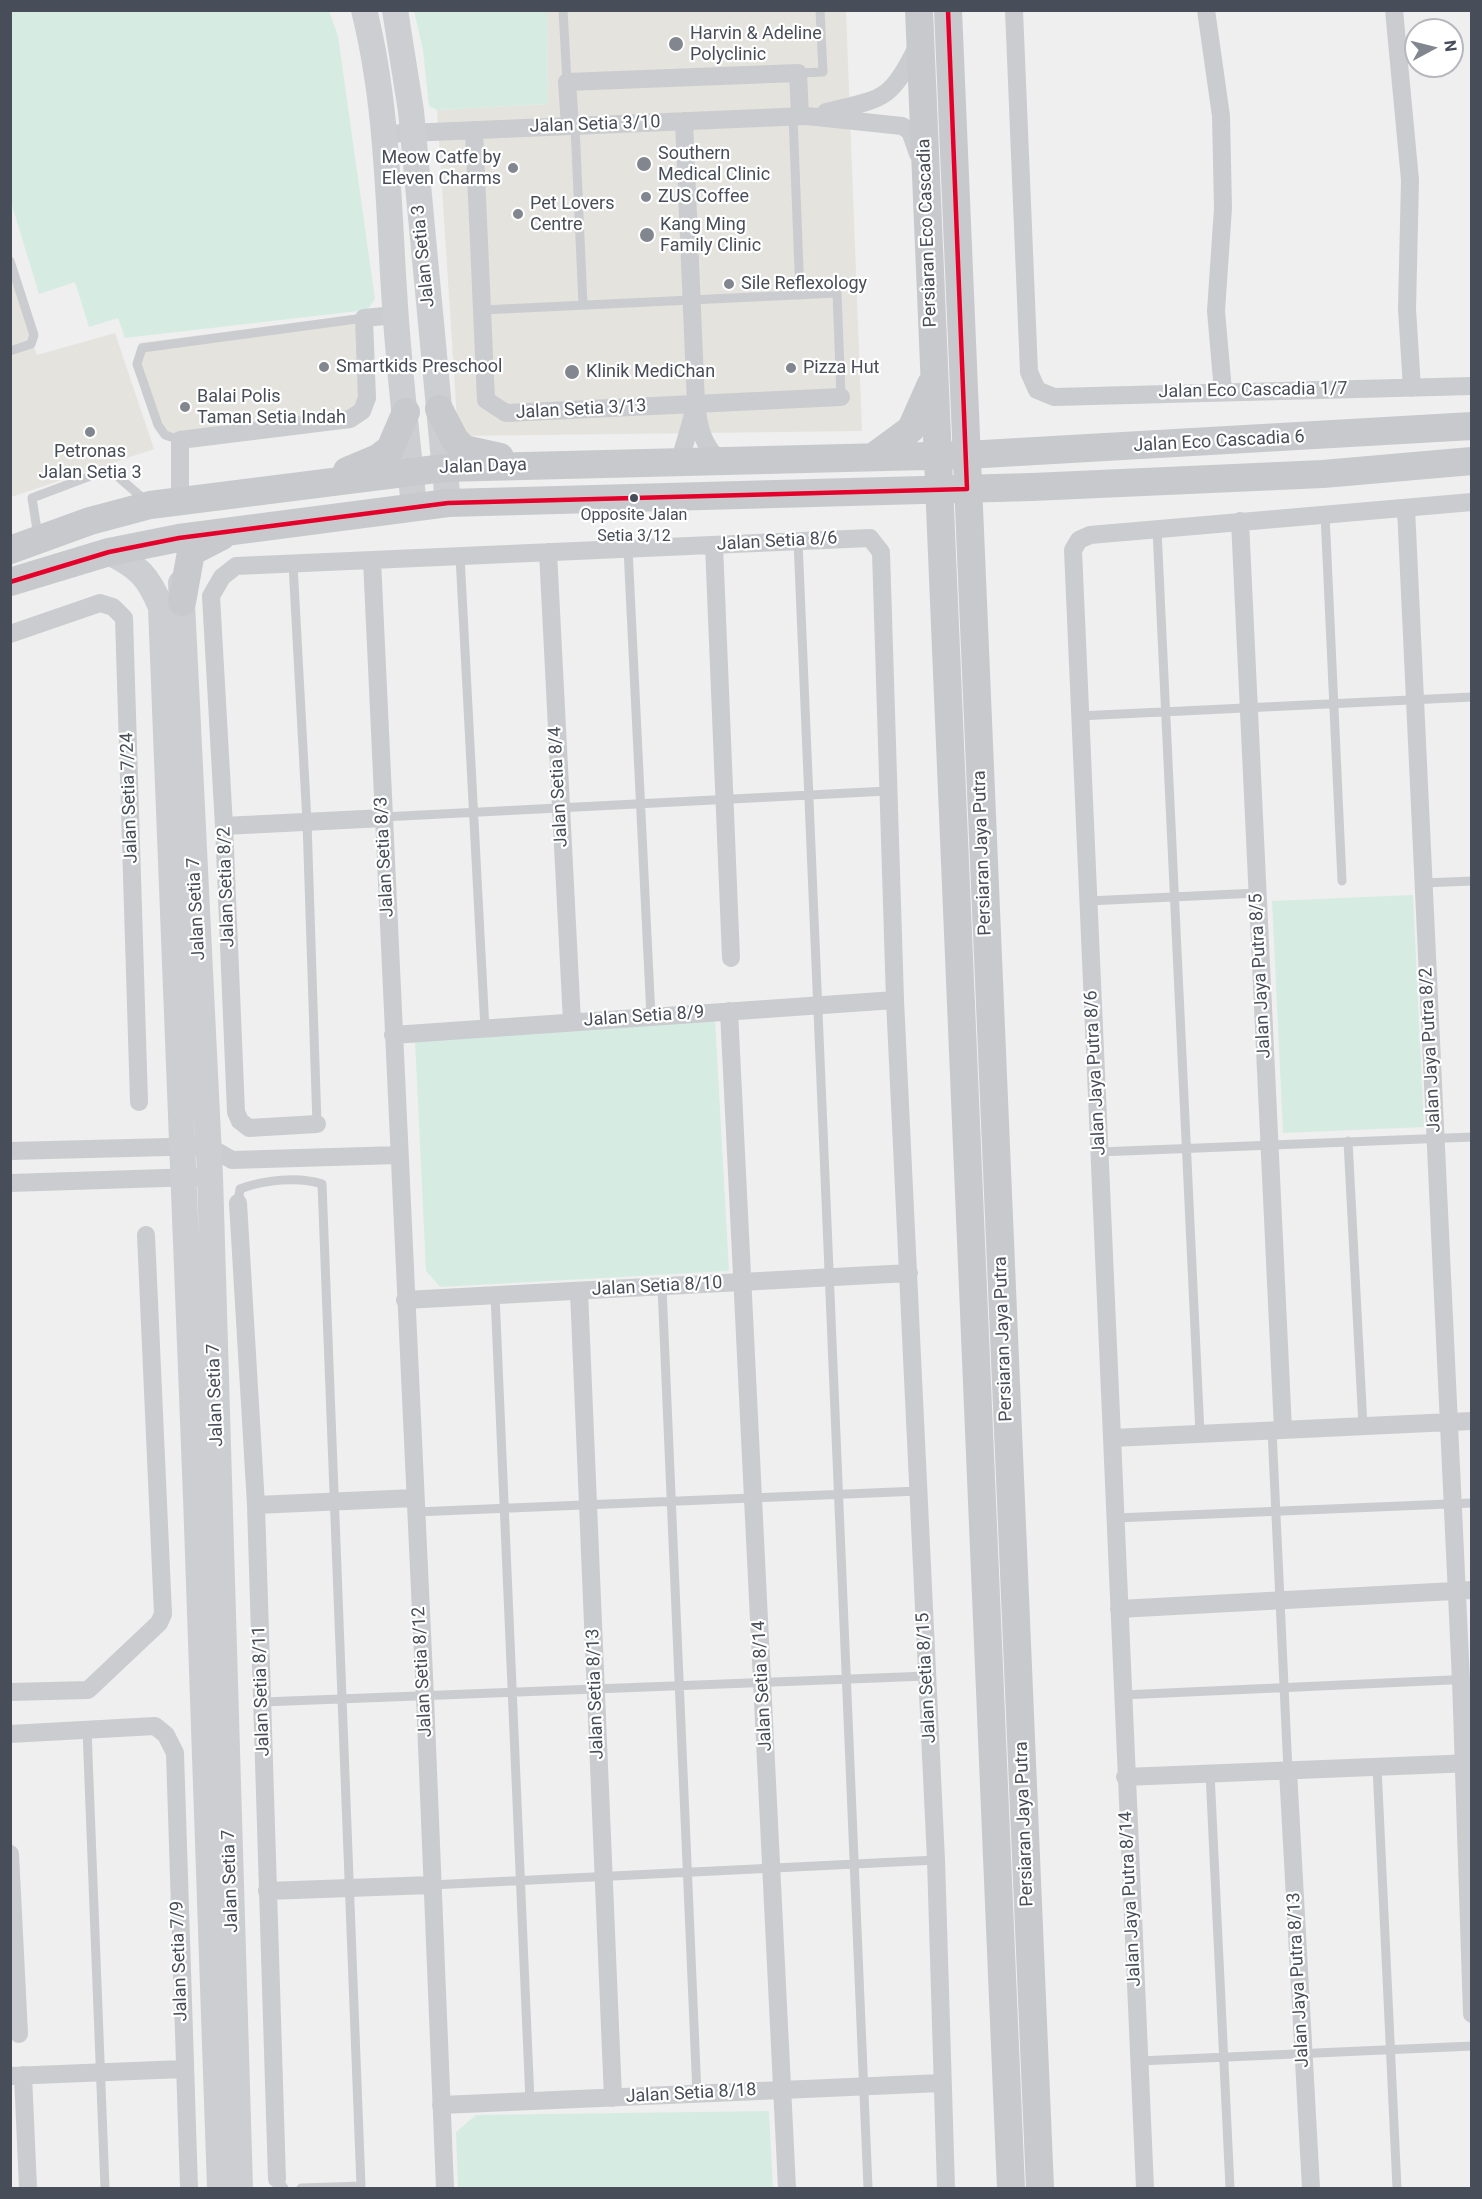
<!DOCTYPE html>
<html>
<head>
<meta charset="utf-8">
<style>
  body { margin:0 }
  #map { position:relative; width:1482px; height:2199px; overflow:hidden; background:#efefef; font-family:Roboto,sans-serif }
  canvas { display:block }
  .frame { position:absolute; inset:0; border:12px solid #484e59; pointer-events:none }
  .north { position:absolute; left:1404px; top:18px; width:60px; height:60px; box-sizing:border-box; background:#fff; border:2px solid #b6b8bd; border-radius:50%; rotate:83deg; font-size:16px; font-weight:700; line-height:24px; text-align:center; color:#484e59 }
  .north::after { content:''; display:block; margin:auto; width:21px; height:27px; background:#82868e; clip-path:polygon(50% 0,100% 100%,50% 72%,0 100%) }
</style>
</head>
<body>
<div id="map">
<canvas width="1482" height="2199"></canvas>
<div class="frame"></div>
<div class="north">N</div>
</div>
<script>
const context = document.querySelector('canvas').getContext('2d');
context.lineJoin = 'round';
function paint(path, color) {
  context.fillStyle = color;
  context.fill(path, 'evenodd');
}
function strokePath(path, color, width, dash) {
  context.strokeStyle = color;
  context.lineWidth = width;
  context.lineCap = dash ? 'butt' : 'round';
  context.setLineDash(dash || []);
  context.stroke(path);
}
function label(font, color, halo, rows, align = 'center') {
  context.font = font + ' Roboto,sans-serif';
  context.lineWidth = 4.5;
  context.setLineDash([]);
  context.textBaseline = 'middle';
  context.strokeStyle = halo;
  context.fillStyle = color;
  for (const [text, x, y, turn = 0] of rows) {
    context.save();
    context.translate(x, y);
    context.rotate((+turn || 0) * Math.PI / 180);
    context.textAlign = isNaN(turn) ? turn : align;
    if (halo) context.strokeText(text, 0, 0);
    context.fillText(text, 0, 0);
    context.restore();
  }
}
paint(new Path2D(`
  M547,11H846L862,431L458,436L437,110L548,104Z
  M10,276L37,355L115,333L154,449L11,497Z
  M370,313L366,416L186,446L162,438L157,430L133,364L139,343Z`), '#e4e3dd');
paint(new Path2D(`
  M10,11H329L338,36L375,299L367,310L125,338L118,318L89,327L75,282L39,294L11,202Z
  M414,11H547L548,104L437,110L429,106L423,50Z
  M1413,895L1424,1127L1283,1133L1272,901Z
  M715,1019L729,1271L440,1287L426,1271L415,1040Z
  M769,2111L773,2188H458L456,2132L476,2115Z`), '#d6ece3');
strokePath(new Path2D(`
  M563,10L567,82
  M798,73L823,72L820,10
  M793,116L800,295
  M575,126L583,305
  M10,261L34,335L31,344L10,351
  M482,310L837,293L841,397
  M180,440L165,435L158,425L137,364L142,348L364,318
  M1325,514L1342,881
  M1157,530L1200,1434
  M38,536L32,498L109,469L146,501
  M798,541L868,2188
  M628,549L651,1017
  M460,556L485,1029
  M293,564L307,822L317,1124
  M1079,716L1472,697
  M383,817L888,791
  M1423,883L1472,881
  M1088,901L1257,893
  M1348,1141L1363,1426
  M1099,1152L1472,1137
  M238,1203L240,1189C263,1180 299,1176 322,1184L361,2186L301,2188
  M662,1287L697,2094
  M495,1295L530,2101
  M1272,1430L1288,1771
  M415,1512L919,1491
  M1116,1518L1472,1503
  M1123,1695L1472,1679
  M263,1702L927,1676
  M87,1730L105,2188
  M1377,1767L1397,2188
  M1210,1773L1230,2188
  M431,1885L936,1860
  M1139,2061L1472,2046
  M277,2179L284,2188`), '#cbcccf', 9);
strokePath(new Path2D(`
  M1014,10L1029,372L1037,390L1054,397L1472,386
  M1206,10L1221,116L1223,208L1216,311L1223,391
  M1394,10L1410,180L1407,309L1412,388
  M826,112C885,98 890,101 918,45
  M684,121L696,404C699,428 702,444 720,461
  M570,126L567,82L798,73L800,116
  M474,130L486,400L506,413L841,397
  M384,134L807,116L902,126L910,131L918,154
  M674,462L682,453L693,415
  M180,501V440L350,419L362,411L367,398L364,318L395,315
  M1406,508L1461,1680L1472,2014
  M1240,521L1283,1430
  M714,545L731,958
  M548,552L572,1022
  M372,560L425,1697L445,2188
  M10,634L100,603L113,607L124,618L139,1102
  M224,826L384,818
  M729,1011L787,2188
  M393,1035L895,1000
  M317,1124L249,1128L240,1121L236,1112L224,826L211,596L222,577L236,566L870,538L881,552L895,1000L936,1860L946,2188
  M10,1151L208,1146L232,1160L399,1155
  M10,1183L196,1177
  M238,1203L256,1505L277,2179
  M579,1291L613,2098
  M405,1300L909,1273
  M1113,1438L1472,1421
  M256,1505L414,1498
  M1119,1609L1472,1590
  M10,1692L88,1690L159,1623L163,1614L146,1235
  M10,1734L155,1726L166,1735L175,1753L189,2188
  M1288,1771L1311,2188
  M1125,1777L1472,1763
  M10,1854L19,2034
  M267,1891L431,1885
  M23,2075L28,2188
  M10,2076L183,2069
  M441,2105L941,2083
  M1145,2188L1073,550L1079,540L1090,535L1472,502`), '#cbcccf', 18);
strokePath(new Path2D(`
  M364,10C387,101 388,197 394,290C398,362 407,435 414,507
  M395,10L411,111L448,503
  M109,552C139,567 148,576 161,607L196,1497L220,2188
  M181,583L210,1176L240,2188`), '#ccced1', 26);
strokePath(new Path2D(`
  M919,10L1011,2188
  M948,10L1040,2188
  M439,409L455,440L464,449L500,457
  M873,457L911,429L931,384
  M347,471L378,458L390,449L406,412
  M10,550L90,521L150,505L444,468L966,455L1472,426
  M10,582L109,552L179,538L448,503L1032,487L1323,474L1472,461
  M182,602L191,552L222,536`), '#c7c9cc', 28);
strokePath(new Path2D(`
  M10,582L109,552L179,538L448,503L967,489L948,10`), '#e4002b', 4.5);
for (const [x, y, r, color] of [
  [676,44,8,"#82868e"],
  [644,164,8,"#82868e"],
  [513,168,6,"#82868e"],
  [646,197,6,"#82868e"],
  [518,214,6,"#82868e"],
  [647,235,8,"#82868e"],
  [729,284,6,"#82868e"],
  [324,367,6,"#82868e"],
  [791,368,6,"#82868e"],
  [572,372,8,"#82868e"],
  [185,407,6,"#82868e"],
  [90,432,6,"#82868e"],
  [634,498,5,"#484e59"]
]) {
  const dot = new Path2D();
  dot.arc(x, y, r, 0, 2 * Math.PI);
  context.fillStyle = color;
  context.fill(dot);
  strokePath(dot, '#fff', 2);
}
label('16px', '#484e59', '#fff', [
  ["Opposite Jalan",634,516],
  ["Setia 3/12",634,537]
]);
label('18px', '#484e59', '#fff', [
  ["Harvin & Adeline",690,34],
  ["Polyclinic",690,55],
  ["Southern",658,154],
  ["Medical Clinic",658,175],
  ["Meow Catfe by",501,158,"right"],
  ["Eleven Charms",501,179,"right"],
  ["ZUS Coffee",658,197],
  ["Pet Lovers",530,204],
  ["Centre",530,225],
  ["Kang Ming",660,225],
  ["Family Clinic",660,246],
  ["Sile Reflexology",741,284],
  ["Smartkids Preschool",336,367],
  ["Pizza Hut",803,368],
  ["Klinik MediChan",586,372],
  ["Balai Polis",197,397],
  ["Taman Setia Indah",197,418],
  ["Petronas",90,452,"center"],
  ["Jalan Setia 3",90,473,"center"]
], 'left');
label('18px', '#484e59', '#fff', [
  ["Jalan Setia 3/10",595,125,-2],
  ["Persiaran Eco Cascadia",928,233,-92],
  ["Jalan Setia 3",424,256,-96],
  ["Jalan Eco Cascadia 1/7",1253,391,-1],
  ["Jalan Setia 3/13",581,410,-3],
  ["Jalan Eco Cascadia 6",1219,442,-3],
  ["Jalan Daya",483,467,-2],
  ["Jalan Setia 8/6",777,542,-3],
  ["Jalan Setia 8/4",559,787,-93],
  ["Jalan Setia 7/24",130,798,-92],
  ["Persiaran Jaya Putra",983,853,-92],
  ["Jalan Setia 8/3",385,857,-93],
  ["Jalan Setia 8/2",227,887,-92],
  ["Jalan Setia 7",197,909,-93],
  ["Jalan Jaya Putra 8/5",1261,976,-93],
  ["Jalan Setia 8/9",644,1017,-4],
  ["Jalan Jaya Putra 8/2",1431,1050,-93],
  ["Jalan Jaya Putra 8/6",1096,1073,-93],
  ["Jalan Setia 8/10",657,1287,-3],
  ["Persiaran Jaya Putra",1004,1339,-92],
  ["Jalan Setia 7",216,1395,-92],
  ["Jalan Setia 8/12",423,1672,-93],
  ["Jalan Setia 8/15",927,1678,-93],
  ["Jalan Setia 8/14",763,1686,-93],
  ["Jalan Setia 8/11",262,1691,-92],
  ["Jalan Setia 8/13",596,1694,-92],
  ["Persiaran Jaya Putra",1025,1824,-92],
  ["Jalan Setia 7",231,1881,-92],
  ["Jalan Jaya Putra 8/14",1131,1899,-93],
  ["Jalan Setia 7/9",180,1961,-92],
  ["Jalan Jaya Putra 8/13",1299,1980,-93],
  ["Jalan Setia 8/18",691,2094,-3]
]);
</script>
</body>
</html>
